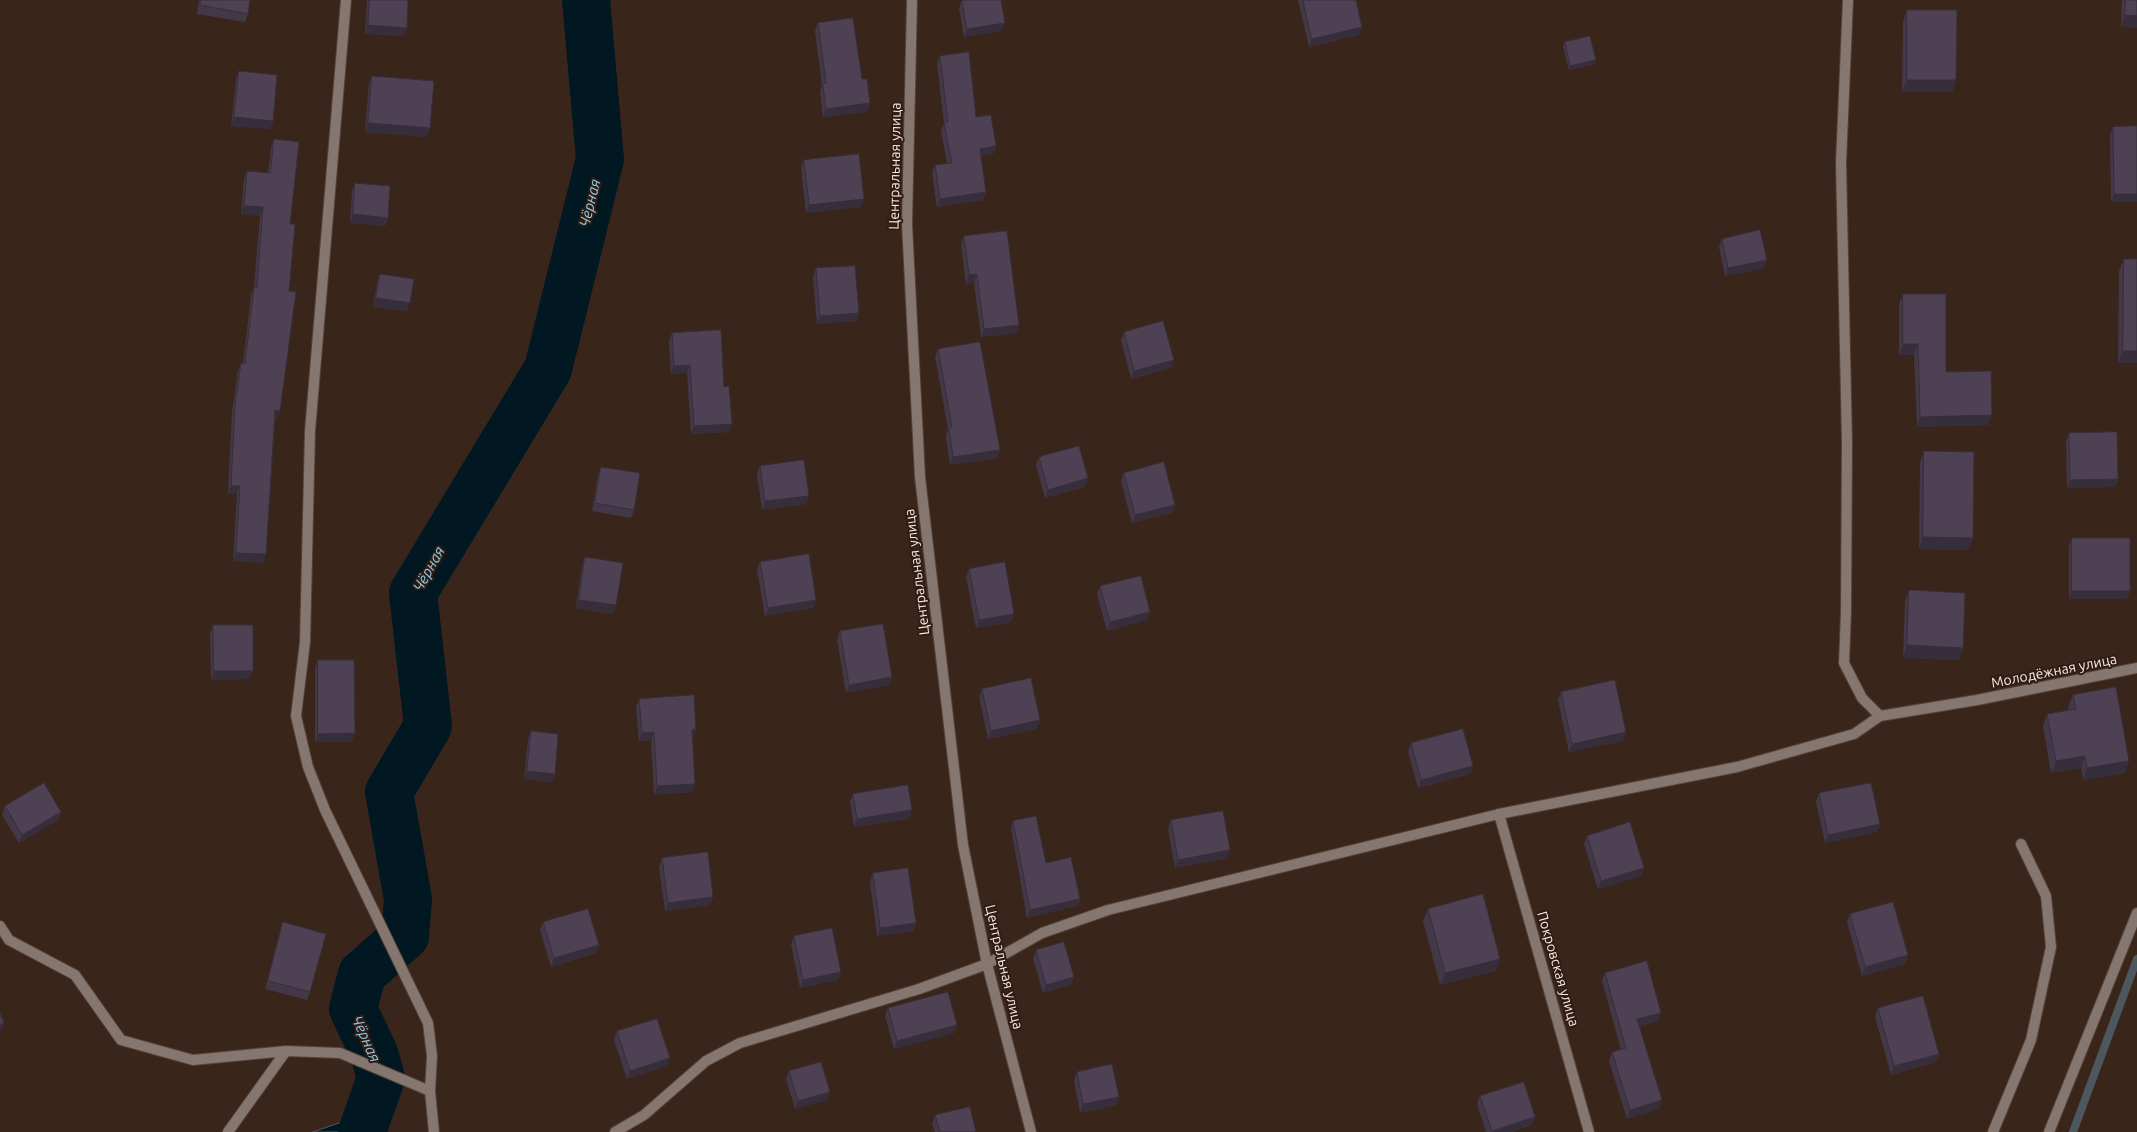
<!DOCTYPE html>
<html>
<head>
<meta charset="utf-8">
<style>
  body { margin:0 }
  canvas { display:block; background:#3a251b }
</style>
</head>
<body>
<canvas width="2137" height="1132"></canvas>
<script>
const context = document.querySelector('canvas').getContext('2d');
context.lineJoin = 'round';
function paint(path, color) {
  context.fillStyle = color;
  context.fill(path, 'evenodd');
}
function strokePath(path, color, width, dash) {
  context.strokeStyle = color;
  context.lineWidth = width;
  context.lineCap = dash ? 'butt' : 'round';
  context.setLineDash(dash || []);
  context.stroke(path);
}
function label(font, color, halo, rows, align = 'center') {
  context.font = font + ' Ubuntu,sans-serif';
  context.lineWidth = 4;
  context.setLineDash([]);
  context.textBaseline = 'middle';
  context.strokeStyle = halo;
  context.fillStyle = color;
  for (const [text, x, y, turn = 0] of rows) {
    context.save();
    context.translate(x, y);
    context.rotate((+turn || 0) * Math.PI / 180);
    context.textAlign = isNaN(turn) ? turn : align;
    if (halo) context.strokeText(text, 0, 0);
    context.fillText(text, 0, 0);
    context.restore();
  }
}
const water = new Path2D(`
  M340,1123L355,1132H313Z`);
paint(water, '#011823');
strokePath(water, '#4c585d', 1);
strokePath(new Path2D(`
  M2073,1132L2137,959`), '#4c585d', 8);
strokePath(new Path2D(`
  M362,1132L381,1078L374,1053L353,1009L362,974L405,936L408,899L389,792L428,726L413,593L548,369L600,159L586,0`), '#011823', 48);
const lane = new Path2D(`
  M1499,814L1737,767L1854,734L1880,716
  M228,1132L286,1051
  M1993,1132L2031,1040L2051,947L2046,896L2021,844`);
const street = new Path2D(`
  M346,0L310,431L305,642L296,716L308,767L325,810L428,1023L432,1056L430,1091L434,1132
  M912,0L907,224L920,477L963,845L987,964L1031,1132
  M1848,0L1841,163L1847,443L1846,612L1844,663L1862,698L1880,716L1977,700L2137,668
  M0,926L9,940L75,975L121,1040L193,1060L286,1051L340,1053L430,1091
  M615,1132L644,1115L706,1061L740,1043L919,989L987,964L1042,933L1108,910L1499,814L1589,1132
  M2049,1132L2137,913`);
strokePath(lane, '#554137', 12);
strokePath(street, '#554137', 12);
strokePath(lane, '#85766f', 10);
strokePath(street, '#85766f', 10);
paint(new Path2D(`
  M199,0H250L248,14L245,22L197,14Z
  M367,0H408L404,36L365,34Z
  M962,0L1002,31L964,37L959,8Z
  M1298,0H1356L1359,35L1309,47Z
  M2122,0H2137V28L2121,27Z
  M1907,10L1956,80L1952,92H1902L1903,22Z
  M818,23L862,79L870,103L867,112L823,117L820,92L822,85L815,31Z
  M1565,42L1596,60L1595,64L1569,70L1563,46Z
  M940,56L976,117L996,146L993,154L981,156L986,192L983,200L937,207L932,173L935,165L947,163L941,131L944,124L937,64Z
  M239,71L273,121L270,129L231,126L236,79Z
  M372,76L427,137L365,132L369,84Z
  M2113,127L2137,202H2111L2110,135Z
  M274,139L290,224L277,419H275L266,554L263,563L233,561L237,494H228L232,413L238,371L241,363L243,364L251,295L254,287L260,216L241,214L244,179L247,171L268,173L271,148Z
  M804,160L864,199L861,207L806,213L801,168Z
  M355,183L388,218L385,226L350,223L352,191Z
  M964,236L1019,325L1016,333L981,337L974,282L966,284L961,245Z
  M1722,239L1764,268L1725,276L1719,247Z
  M2124,259H2137V363H2118L2119,271Z
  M816,268L859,313L856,321L817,324L813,277Z
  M380,274L407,311L373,307L377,283Z
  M1903,294L1946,372L1992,415L1988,425L1917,427L1914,355H1899V304Z
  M1124,332L1171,368L1131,379L1121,340Z
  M672,333L724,387L729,432L691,434L687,373L671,374L669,341Z
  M938,349L1000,450L997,458L950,465L946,436L948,429L935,357Z
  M2069,433L2118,479L2115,487L2067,488L2066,441Z
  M1924,451L1973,538L1968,550L1919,549L1920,463Z
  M1039,457L1085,487L1045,498L1036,465Z
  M760,466L806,504L762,510L757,474Z
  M601,467L634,510L631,518L592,511L598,475Z
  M1124,473L1175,505L1172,513L1132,523L1121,481Z
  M2072,538L2130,591L2127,599H2069V546Z
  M585,557L613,614L576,608L582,566Z
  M760,562L816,600L813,608L765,616L757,570Z
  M969,569L1014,614L1011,622L976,628L966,577Z
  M1100,586L1150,612L1147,620L1107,631L1097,594Z
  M1909,590L1959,660L1903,658L1905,602Z
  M213,625L250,679L211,680L210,633Z
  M840,631L892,677L889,685L846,693L837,640Z
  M318,660L352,742H315V668Z
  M982,689L1037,729L988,739L979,697Z
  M1561,692L1623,741L1569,752L1558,700Z
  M2073,695L2125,773L2083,780L2081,768L2051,773L2043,726L2047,714L2069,710L2068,707Z
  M639,699L696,729L693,738H692V792L654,795L651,741H639L636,707Z
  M531,731L555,774L552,782L524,779L528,739Z
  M1411,743L1473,766L1470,774L1418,788L1408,751Z
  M1819,793L1877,832L1825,843L1816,802Z
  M853,794L909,819L854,827L850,802Z
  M5,806L61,812L58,820L19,843L2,815Z
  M1171,820L1227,858L1175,868L1168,829Z
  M1013,821L1046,863L1080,899L1078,906L1027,918L1011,828Z
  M1587,836L1641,876L1598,889L1584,844Z
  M662,858L710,905L665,911L659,867Z
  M873,873L916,923L913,931L877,936L870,881Z
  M1428,909L1500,959L1496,971L1440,985L1423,921Z
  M1850,914L1905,964L1862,976L1847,922Z
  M283,922L310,992L307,1000L265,989L280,931Z
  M543,922L599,945L596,953L551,967L540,930Z
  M794,936L838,980L800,988L791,944Z
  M1036,950L1071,985L1043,993L1033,958Z
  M1605,973L1658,1021L1640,1026L1659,1109L1627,1119L1609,1061L1612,1052L1621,1050L1602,981Z
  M888,1008L957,1025L954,1033L894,1049L885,1016Z
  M1878,1008L1939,1054L1936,1062L1891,1075L1875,1017Z
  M617,1031L667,1066L627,1079L614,1040Z
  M789,1071L827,1100L795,1109L786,1079Z
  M1077,1072L1119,1097L1116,1105L1080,1113L1074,1080Z
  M1480,1096L1532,1125L1512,1132H1486L1477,1104Z
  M935,1115L976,1132H935L932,1123Z`), '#433848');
paint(new Path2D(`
  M2125,15L2137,16V28L2121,27Z
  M1005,23L1002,31L964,37L967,29Z
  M368,25L407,28L404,36L365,34Z
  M1362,27L1359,35L1309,47L1312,39Z
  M1596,60L1595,64L1569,70L1570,66Z
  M1907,80H1956L1952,92H1902Z
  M870,103L867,112L823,117L826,109Z
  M234,117L273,121L270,129L231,126Z
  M368,123L430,128L427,137L365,132Z
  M996,146L993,154L977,157L980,149Z
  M986,192L983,200L937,207L940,199Z
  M2114,194H2137V202H2111Z
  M864,199L861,207L806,213L809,205Z
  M244,206L263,207L260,216L241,214Z
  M353,214L388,218L385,226L350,223Z
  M1767,260L1764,268L1725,276L1728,268Z
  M977,274L974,282L966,284L969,275Z
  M376,298L410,303L407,311L373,307Z
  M859,313L856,321L817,324L820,316Z
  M1019,325L1016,333L981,337L984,329Z
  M1903,344H1918L1914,355H1899Z
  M2123,351H2137V363H2118Z
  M1174,360L1171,368L1131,379L1134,371Z
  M690,365L687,373L671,374L674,366Z
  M275,410L280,411L277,419H272Z
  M1992,415L1988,425L1917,427L1920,417Z
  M732,424L729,432L691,434L694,426Z
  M1000,450L997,458L950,465L953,457Z
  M1088,478L1085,487L1045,498L1048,490Z
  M2118,479L2115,487L2067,488L2070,480Z
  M231,486H240L237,494H228Z
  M809,496L806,504L762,510L765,501Z
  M1175,505L1172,513L1132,523L1135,515Z
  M1923,537L1973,538L1968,550L1919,549Z
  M236,553L266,554L263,563L233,561Z
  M2072,591H2130L2127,599H2069Z
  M579,600L616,605L613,614L576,608Z
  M816,600L813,608L765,616L768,608Z
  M1150,612L1147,620L1107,631L1110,622Z
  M1014,614L1011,622L976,628L979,620Z
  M1907,645L1963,648L1959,660L1903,658Z
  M214,671H253L250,679L211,680Z
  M892,677L889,685L846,693L849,685Z
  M1040,720L1037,729L988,739L991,731Z
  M696,729L693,738H689L692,730Z
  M654,732L651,741H639L642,733Z
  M1626,732L1623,741L1569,752L1572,744Z
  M355,733L352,742H315L318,734Z
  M2085,756L2081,768L2051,773L2056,761Z
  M2129,761L2125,773L2083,780L2087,768Z
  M1473,766L1470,774L1418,788L1421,780Z
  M527,771L555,774L552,782L524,779Z
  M695,784L692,792L654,795L657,786Z
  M912,810L909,819L854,827L857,819Z
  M61,812L58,820L19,843L22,835Z
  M1880,824L1877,832L1825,843L1828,835Z
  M1230,850L1227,858L1175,868L1178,860Z
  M1644,868L1641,876L1598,889L1601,881Z
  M713,897L710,905L665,911L668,903Z
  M1080,899L1078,906L1027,918L1030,910Z
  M916,923L913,931L877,936L880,928Z
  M599,945L596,953L551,967L554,958Z
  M1908,955L1905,964L1862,976L1865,967Z
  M1500,959L1496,971L1440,985L1445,973Z
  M841,972L838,980L800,988L803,980Z
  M1074,977L1071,985L1043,993L1046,985Z
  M1661,1013L1658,1021L1634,1028L1637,1019Z
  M4,1023L1,1031L0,1032V1025Z
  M957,1025L954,1033L894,1049L897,1041Z
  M1939,1054L1936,1062L1891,1075L1894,1066Z
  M670,1058L667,1066L627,1079L630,1071Z
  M830,1092L827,1100L795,1109L798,1101Z
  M1119,1097L1116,1105L1080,1113L1083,1104Z
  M1662,1100L1659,1109L1627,1119L1630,1110Z
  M1535,1117L1532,1125L1512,1132H1491Z`), '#372e3b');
const building = new Path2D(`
  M201,0H250L248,14L200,5Z
  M370,0H408L407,28L368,25Z
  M962,0H1001L1005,23L967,29Z
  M1303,0H1356L1362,27L1312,39Z
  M2126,0H2137V16L2125,15Z
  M1907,10H1957L1956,80H1907Z
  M853,18L862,79H867L870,103L826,109L823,84L826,83L818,23Z
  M1590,36L1596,60L1570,66L1565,42Z
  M969,52L976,117L991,115L996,146L980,149L986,192L940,199L935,165L952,163L944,123L948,122L940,56Z
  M239,71L277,75L273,121L234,117Z
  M372,76L434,81L430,128L368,123Z
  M2137,126V194H2114L2113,127Z
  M274,139L299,142L290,224H295L289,291L296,292L280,411L275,410L266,554L236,553L240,486H231L235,405L241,363L245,364L254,287H257L263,207L244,206L247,171L270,173Z
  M859,154L864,199L809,205L804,160Z
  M355,183L390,186L388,218L353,214Z
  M1760,230L1767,260L1728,268L1722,239Z
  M1007,231L1019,325L984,329L977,274L969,275L964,236Z
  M2124,259H2137V351H2123Z
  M855,266L859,313L820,316L816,268Z
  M380,274L414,279L410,303L376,298Z
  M1903,294H1946V372L1991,371L1992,415L1920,417L1918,344H1903Z
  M1163,321L1174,360L1134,371L1124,332Z
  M721,330L724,387L729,386L732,424L694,426L690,365L674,366L672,333Z
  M980,342L1000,450L953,457L949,428L952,427L938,349Z
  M2117,432L2118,479L2070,480L2069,433Z
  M1079,446L1088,478L1048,490L1039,457Z
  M1924,451L1974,452L1973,538L1923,537Z
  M804,460L809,496L765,501L760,466Z
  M1164,462L1175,505L1135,515L1124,473Z
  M601,467L640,473L634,510L595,503Z
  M2072,538H2130V591H2072Z
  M809,554L816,600L768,608L760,562Z
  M585,557L623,563L616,605L579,600Z
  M1005,562L1014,614L979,620L969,569Z
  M1141,576L1150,612L1110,622L1100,586Z
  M1909,590L1965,593L1963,648L1907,645Z
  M883,624L892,677L849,685L840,631Z
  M213,625H253V671H214Z
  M318,660H354L355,733L318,734Z
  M1031,678L1040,720L991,731L982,689Z
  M1615,680L1626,732L1572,744L1561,692Z
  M2116,687L2129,761L2087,768L2085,756L2056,761L2047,714L2076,709L2073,695Z
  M694,695L696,729L692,730L695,784L657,786L654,732L642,733L639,699Z
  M1463,729L1473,766L1421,780L1411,743Z
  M531,731L558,734L555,774L527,771Z
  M44,783L61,812L22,835L5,806Z
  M1871,783L1880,824L1828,835L1819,793Z
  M908,785L912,810L857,819L853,794Z
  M1223,811L1230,850L1178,860L1171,820Z
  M1036,816L1046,863L1071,857L1080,899L1030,910L1013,821Z
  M1630,822L1644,868L1601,881L1587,836Z
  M708,852L713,897L668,903L662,858Z
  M908,868L916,923L880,928L873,873Z
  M1483,894L1500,959L1445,973L1428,909Z
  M1893,902L1908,955L1865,967L1850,914Z
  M588,909L599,945L554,958L543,922Z
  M283,922L326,934L310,992L268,981Z
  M832,928L841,972L803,980L794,936Z
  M1064,942L1074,977L1046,985L1036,950Z
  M1647,961L1661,1013L1637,1019L1662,1100L1630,1110L1612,1052L1626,1048L1605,973Z
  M948,992L957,1025L897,1041L888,1008Z
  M1923,996L1939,1054L1894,1066L1878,1008Z
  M0,1012L4,1023L0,1025Z
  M657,1019L670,1058L630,1071L617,1031Z
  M821,1062L830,1092L798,1101L789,1071Z
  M1112,1064L1119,1097L1083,1104L1077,1072Z
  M1524,1082L1535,1117L1492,1131L1480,1096Z
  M970,1107L976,1132H940L935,1115Z`);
paint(building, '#4e4154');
strokePath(building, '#372e3b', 1);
label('14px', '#faece5', '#301c12', [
  ["Центральная улица",895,166,-89],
  ["Центральная улица",917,572,-97],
  ["Молодёжная улица",2054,671,-11],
  ["Центральная улица",1004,967,77],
  ["Покровская улица",1558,969,74]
]);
label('italic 15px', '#8cccea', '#301c12', [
  ["Чёрная",590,203,-76],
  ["Чёрная",429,569,-61],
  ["Чёрная",366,1039,66]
]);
</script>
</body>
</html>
